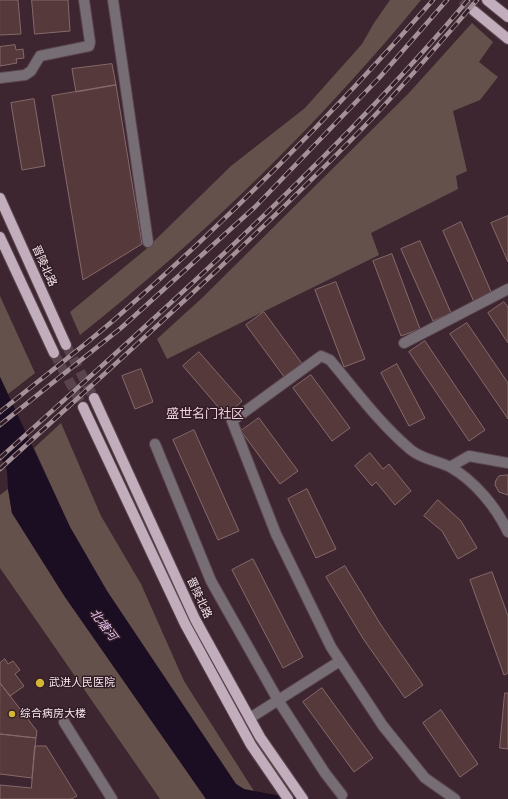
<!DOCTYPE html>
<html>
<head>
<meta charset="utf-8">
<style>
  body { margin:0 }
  canvas { display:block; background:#3d262f }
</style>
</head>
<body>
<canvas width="508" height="799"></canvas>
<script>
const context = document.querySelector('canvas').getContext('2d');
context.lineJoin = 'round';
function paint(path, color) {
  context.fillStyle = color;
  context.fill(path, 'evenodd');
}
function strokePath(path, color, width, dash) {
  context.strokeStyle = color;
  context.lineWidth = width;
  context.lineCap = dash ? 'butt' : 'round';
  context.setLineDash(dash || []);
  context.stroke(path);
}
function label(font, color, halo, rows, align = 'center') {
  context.font = font + ' Manrope,"Noto Sans SC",sans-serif';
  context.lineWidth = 3;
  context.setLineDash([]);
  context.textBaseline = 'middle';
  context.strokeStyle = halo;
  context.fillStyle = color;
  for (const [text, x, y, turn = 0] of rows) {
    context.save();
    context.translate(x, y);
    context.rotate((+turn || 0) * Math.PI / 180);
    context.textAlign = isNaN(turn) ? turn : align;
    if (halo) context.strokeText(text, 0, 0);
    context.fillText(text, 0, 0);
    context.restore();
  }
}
paint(new Path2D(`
  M390,0H421C320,123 205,236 80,335L70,312L145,250L231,166L305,108L362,44L374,23Z
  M472,23L493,42L479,62L498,77L480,100L453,111L467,171L456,176L458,189L371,233L379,255L167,359L157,339L202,298L408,94Z
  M0,296L35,373L8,394L0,377Z
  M61,423L101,516L141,584L184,681L259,799L236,784L107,591L70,527L34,448Z
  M8,489L12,513L65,597L206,799H160L0,568V495Z`), '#64514b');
paint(new Path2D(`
  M0,377L70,527L107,591L236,784L244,789L297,799H206L65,597L12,513L8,489L5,434L0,428Z`), '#1b0e22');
strokePath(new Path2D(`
  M0,434L17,469`), '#1b0e22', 19);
const building = new Path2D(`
  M0,0H18L21,34L0,35Z
  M32,0H68L70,31L35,34Z
  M15,45L16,50L23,49L24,58L16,59L17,63L0,66V47Z
  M112,64L116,85L76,92L72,69Z
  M116,85L142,244L83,280L52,96Z
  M34,99L45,166L22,170L11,103Z
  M508,216V262L491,223Z
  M461,222L492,294L474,302L443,231Z
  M420,241L451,313L433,321L401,249Z
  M392,254L420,329L401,336L373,261Z
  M336,282L365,359L344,367L315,290Z
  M504,302L508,307V343L488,313Z
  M264,312L303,365L285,378L246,325Z
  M467,323L508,383V419L450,334Z
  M425,341L485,430L469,441L409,352Z
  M199,352L242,401L226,416L183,366Z
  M397,364L425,418L409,426L381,373Z
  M141,369L153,402L135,409L122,376Z
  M311,375L350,428L332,441L293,388Z
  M259,418L298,471L280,484L241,431Z
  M194,430L239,531L218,540L173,440Z
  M370,453L383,469L389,464L411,491L395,505L376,482L372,486L355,466Z
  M507,475H508V495L499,492L495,485L496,480L499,476Z
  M307,489L336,549L316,558L288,499Z
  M438,500L461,521L477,548L458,559L442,531L424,516Z
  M253,559L303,657L283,668L232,570Z
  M345,566L381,625L423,685L405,698L364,640L326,577Z
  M492,572L508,616V673L504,675L470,580Z
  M5,659L8,664L13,661L20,670L15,674L24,686L10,696L0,683V663Z
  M0,683L37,731L36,738L0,734Z
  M322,688L373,758L354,772L303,702Z
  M505,693H508V749L500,748Z
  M441,710L478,764L460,777L423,723Z
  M0,734L36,738L32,778L0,774Z
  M35,746H46L77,796L71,799H0V785L31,788Z`);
paint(building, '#56393b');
strokePath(building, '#86696b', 1);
strokePath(new Path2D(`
  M462,0L474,11
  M66,345L94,398
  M54,353L83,407`), '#59434c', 10, [10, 5]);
const minor = new Path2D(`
  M113,0L148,242
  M0,78L25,75L31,71L40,56L89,46L90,42L84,0
  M404,343L508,289
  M155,444L211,581L278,700L325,773L342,795
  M450,467L469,456L508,463
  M250,718L340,661
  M64,722L112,799
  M455,799L425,778L383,726L331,647L276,534L232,421L321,356L330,360C356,391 380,424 411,450C422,459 438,461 450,467C475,481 496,507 508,532`);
const major = new Path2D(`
  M487,0L508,17
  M474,11L508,39
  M0,198L66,345
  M0,237L54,353
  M94,398L195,619L260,737L303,799
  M83,407L185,624L251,745L288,799`);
strokePath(minor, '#5b454e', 12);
strokePath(major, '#5b454e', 12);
strokePath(minor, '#776d75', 10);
strokePath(major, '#c1adbc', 10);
const rail = new Path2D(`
  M0,412C38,381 78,351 115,319C228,220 334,113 433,0
  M0,425L121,328L255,207L380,77L447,0
  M0,458C162,311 327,167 468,0
  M0,469C119,360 240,253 353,138C397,94 437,46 477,0`);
strokePath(rail, '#a49198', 4.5);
strokePath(rail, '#321c25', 3, [9]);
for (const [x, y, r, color] of [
  [40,683,5,"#d4b635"],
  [12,714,4,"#d4b635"]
]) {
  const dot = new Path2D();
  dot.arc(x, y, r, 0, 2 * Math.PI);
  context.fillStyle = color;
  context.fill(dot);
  strokePath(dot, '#321c25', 1.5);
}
label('11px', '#f8e8ee', '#321c25', [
  ["晋陵北路",44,266,66],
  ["晋陵北路",199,598,65]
]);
label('11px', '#f8e8ee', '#321c25', [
  ["武进人民医院",49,683],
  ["综合病房大楼",20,714]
], 'left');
label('italic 12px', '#e3c4f3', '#321c25', [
  ["北塘河",103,625,53]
]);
label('13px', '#efd0db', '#321c25', [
  ["盛世名门社区",205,414]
]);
</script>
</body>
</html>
